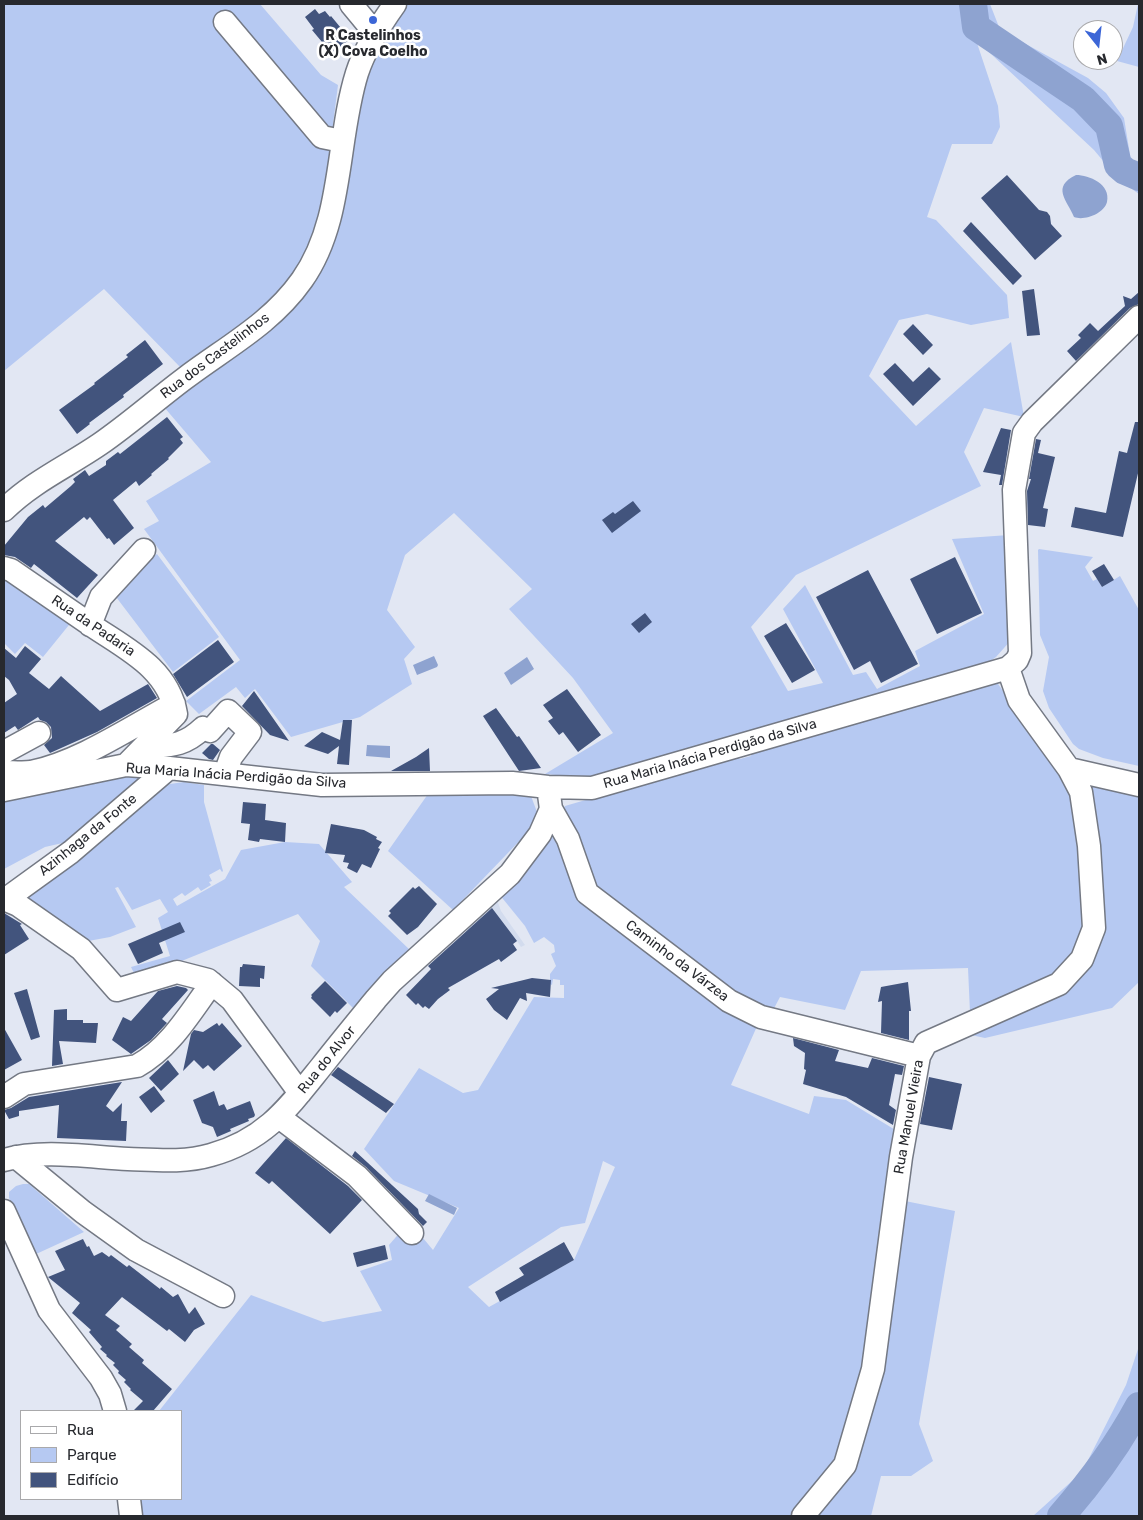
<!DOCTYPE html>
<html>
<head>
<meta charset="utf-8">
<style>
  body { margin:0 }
  #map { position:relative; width:1143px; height:1520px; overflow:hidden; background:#e2e7f3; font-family:Rubik,sans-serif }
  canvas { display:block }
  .frame { position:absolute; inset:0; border:5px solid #27292e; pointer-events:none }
  .legend { position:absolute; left:20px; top:1410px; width:162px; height:90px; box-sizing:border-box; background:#fff; border:1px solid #a9a9ab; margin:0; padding:6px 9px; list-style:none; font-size:15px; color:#27292e }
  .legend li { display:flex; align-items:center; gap:10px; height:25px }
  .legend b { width:25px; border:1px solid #a9a9ab }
  .north { position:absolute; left:1073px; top:20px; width:50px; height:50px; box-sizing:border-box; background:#fff; border:1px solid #a9a9ab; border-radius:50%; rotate:164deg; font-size:14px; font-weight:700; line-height:20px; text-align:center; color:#27292e }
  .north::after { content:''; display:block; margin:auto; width:18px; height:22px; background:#3c66d7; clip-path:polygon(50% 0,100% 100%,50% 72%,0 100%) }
</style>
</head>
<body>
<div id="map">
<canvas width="1143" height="1520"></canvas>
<div class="frame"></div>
<ul class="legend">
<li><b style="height:6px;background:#fff"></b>Rua</li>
<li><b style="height:14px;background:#b6c9f2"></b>Parque</li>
<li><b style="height:14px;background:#42547d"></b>Edifício</li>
</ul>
<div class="north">N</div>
</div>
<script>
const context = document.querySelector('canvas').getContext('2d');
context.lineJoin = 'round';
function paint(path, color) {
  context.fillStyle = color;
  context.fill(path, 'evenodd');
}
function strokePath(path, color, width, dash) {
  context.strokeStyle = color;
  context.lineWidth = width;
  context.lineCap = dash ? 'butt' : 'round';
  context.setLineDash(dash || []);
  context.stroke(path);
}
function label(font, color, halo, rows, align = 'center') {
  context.font = font + ' Rubik,sans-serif';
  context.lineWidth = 5;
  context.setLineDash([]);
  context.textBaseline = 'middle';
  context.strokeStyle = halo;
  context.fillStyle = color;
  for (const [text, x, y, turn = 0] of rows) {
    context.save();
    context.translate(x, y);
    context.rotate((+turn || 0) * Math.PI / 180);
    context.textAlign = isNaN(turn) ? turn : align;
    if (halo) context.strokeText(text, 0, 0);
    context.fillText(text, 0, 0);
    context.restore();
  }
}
paint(new Path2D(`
  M496,897L501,911L525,945L521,947L517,941L513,944L517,950L501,962L498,957L466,931L462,925Z`), '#d3dcee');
paint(new Path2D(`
  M4,4H260L321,75L338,85L324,195L318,226L307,252L284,288L257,315L181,368L104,289L4,371Z
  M405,4H990L999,27L1013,37L1088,78L1106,93L1124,118L1131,161L1139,170V194L1119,180L1094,150L976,40L998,106L1000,127L992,144H952L927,217L936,220L1007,295L1009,318L971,325L927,314L899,320L869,376L916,426L1011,342L1024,417L984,408L964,452L981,486L796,575L751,627L788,691L823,683L783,609L805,585L853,675L866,672L877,689L920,666L915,651L984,614L952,539L1009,535L1012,639L996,657L989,662L619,772L586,778L545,774L613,733L573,678L509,609L532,589L454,513L405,555L387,610L415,647L404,659L412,684L360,717L291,737L255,689L245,698L236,687L199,714L186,701L240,660L144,529L159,521L146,501L211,462L164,407L284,318L306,293L363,79L373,55Z
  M1138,4H1139V67L1117,61L1133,27Z
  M1039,549L1093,557L1085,567L1093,581L1097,579L1102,587L1120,576L1139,610V766L1103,758L1079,749L1073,744L1049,708L1043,691L1049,657L1040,635L1038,550Z
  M157,554L219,637L173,672L110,589Z
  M4,577L73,620L43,657L25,643L15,654L4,643Z
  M993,677L1071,786L1083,779H1139V982L1112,1008L985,1038L971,1035L968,968L861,971L845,1010L780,997L771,1014L732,995L592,889L563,810L565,806L736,756L740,759L751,756V752Z
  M149,774L67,842L45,847L4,869V801L128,775Z
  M184,782L204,785V802L223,871L222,872L220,869L209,875L212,881L209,882L211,885L201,891L198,887L185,896L182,893L173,899L177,906L225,879L241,850L285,842L319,844L352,882L344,887L410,950L354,1009L311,966L320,941L298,914L137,979L131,967L170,956L158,918L168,912L160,899L132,910L118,887L115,888L136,927L110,937L83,942L19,899L156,786Z
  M523,791L531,796L537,812L531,829L453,910L388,851L428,794Z
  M553,832L580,892L758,1024L731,1085L809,1114L814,1096L846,1100L897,1131L867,1350L840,1460L796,1516H137L135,1499H181V1411H159L251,1295L323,1322L382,1311L360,1271L392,1260L389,1245L402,1230L418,1232L433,1250L459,1208L394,1181L364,1149L419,1068L463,1093L478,1090L534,997L564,998V985H560V980L553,979L552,985L550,984V974L556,966L551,954L555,952L554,945L544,937L534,943L525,926L499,894ZM603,1161L615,1167L574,1260L489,1307L468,1287L561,1227L585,1223Z
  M23,1184H29L84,1232L34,1255L9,1198V1192L16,1186Z
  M900,1200L955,1211L919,1424L933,1461L911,1476H881L871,1516H810L851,1465Z
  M1139,1346V1516H1033L1082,1472L1126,1385Z`), '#b6c9f2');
paint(new Path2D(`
  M1076,175C1089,175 1111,184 1107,202C1104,214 1084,221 1074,217C1067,200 1051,187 1076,175Z
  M434,656L438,665L437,667L417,675L413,665Z
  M527,657L534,669L511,685L504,673Z
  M367,745L390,746V758L366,756Z
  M429,1194L457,1208L454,1215L425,1201Z`), '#8ea3d0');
strokePath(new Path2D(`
  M973,4L976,27L1083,99L1109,126L1118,165L1125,171L1139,177
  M1061,1516C1090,1483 1118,1445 1139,1406`), '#8ea3d0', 28);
paint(new Path2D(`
  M315,9L319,14L325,11L330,17L331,16L350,39L332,54L312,30L314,29L305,17Z
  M1007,175L1039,210L1047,212L1050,216L1051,224L1062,236L1035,260L981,198Z
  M971,222L1022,276L1013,285L963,231Z
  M1034,289L1040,335L1027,336L1022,291Z
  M1139,292V304L1130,308L1076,361L1067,351L1081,338L1078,335L1090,323L1098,331L1125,306L1123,296L1131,299Z
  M913,324L933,345L923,355L903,334Z
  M145,340L163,364L123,395L124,397L89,423L90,424L77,434L59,410L95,384L94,383L128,357L126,355Z
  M895,363L913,382L929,367L941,379L913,406L883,374Z
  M167,417L183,437L180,439L183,443L168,458L169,459L151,474L152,475L139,486L136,481L113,500L134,528L114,545L109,538L107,539L90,517L87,520L84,517L55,541L98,575L77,598L34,564L31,568L15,557L4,555V546L28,517L43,505L45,508L71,486L75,482L73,479L85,470L89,476L106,465V461L118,452L120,454Z
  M1135,422H1139V469L1123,537L1071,527L1075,507L1106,513L1119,451L1127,453Z
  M1001,428L1011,430L1002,485H999L1001,475L983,472Z
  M1036,439L1041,440L1038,453L1055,457L1043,508L1048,509L1045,527L1028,525L1027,491L1031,479H1029Z
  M633,501L641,511L612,533L602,520L613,512L615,514Z
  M955,557L982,613L937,634L910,579Z
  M1104,564L1114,580L1102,587L1092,571Z
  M868,570L918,664L881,683L870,661L854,670L816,597Z
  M645,613L652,622L639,633L631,624Z
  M786,623L815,670L792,683L764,636Z
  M218,640L234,662L187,697L173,674Z
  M25,646L41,659L29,673L49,689L61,676L100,711L148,684L157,698L97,732L50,753L44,745L52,738L51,727L46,722L40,720L38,717L18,730L15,726L4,733V703L17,694L9,680L4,676V648L16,658Z
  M567,689L601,735L578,752L563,732L559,735L548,721L553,718L543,705Z
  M254,691L289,741L270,735L242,706Z
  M496,708L517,737L519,736L541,768L519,771L483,716Z
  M343,720H352L349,765L337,764L339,746L328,754L304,746L322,732L340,740Z
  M211,744H213L220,750L213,760L209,759L202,753Z
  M429,748L430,771H391L416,757Z
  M243,802L266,804L265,820L286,823L285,842L260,839L259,842L248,840L250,824L241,823Z
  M331,824L364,830L377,837L376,839L382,842L378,848L380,849L371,868L362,864L357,873L347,868L349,863L343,862L345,855L325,853Z
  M419,886L437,904L418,927L407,935L388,916L391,913L389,911L413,887L415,889Z
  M492,908L517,941L513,944L517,950L501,962L499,959L448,988L450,990L438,999L429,1009L425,1006L423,1008L418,1003L416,1005L406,995L431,969L428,966Z
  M4,913L22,924L20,925L29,939L4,955Z
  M180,922L185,932L159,943L163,953L138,964L128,944Z
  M243,964L265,966L264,979L260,978V987L239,986L240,967H242Z
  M532,978L551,980L550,997L526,993L527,1001L520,998L507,1020L494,1010L486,999L499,989L491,988Z
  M325,981L347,1003L337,1013L335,1011L330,1017L311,998L312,996L311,995Z
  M908,982L911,1011H909V1040L881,1033L882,1001L878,1002L881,987Z
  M177,986L186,988L188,990L162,1019L167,1023L151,1040L131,1054L112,1040L123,1017L131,1021L158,991Z
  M27,989L40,1037L31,1040L14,993Z
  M67,1009V1020H83V1023H98L96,1043L59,1041L63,1064L52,1066L54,1010Z
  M217,1023L219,1026L222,1023L242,1046L214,1071L208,1065L203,1069L194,1060L183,1071L191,1034L194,1030L203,1032Z
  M4,1028L22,1060L4,1070Z
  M793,1038L839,1050L835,1061L868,1068L872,1058L904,1066L902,1075L895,1074L889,1105L896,1110L893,1125L846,1097L803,1084L806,1070L804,1069L805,1053L794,1046Z
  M168,1060L179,1074L161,1091L149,1078Z
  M338,1067L394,1104L386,1113L331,1075Z
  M929,1077L962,1084L952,1130L920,1124Z
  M122,1082L106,1106L113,1112L122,1103L121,1121H127L126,1141L57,1138L59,1105L19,1111V1116L9,1119L4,1110L11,1108L29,1097Z
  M154,1086L165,1101L151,1113L139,1097Z
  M214,1091L219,1106L224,1104L227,1110L250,1101L255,1115L254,1117L248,1119L249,1121L230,1129L231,1131L217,1137L213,1127L202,1123L193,1100Z
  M286,1138L348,1186L362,1200L330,1234L272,1181L269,1184L255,1173Z
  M355,1151L418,1209L419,1214L427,1222L423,1226L366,1167L352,1156Z
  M83,1239L87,1247L89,1246L94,1256L102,1252L109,1257L111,1255L127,1267L129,1265L160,1289L161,1287L173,1297L178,1294L189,1314L195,1307L205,1324L194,1330L185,1342L169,1329L167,1331L122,1297L105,1315L120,1326L116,1330L132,1344L129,1347L144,1360L142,1363L172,1389L153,1411H133L143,1401L130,1390L131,1389L124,1382L126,1380L118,1373L119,1371L113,1365L115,1363L106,1356L107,1355L100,1349L102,1347L89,1332L91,1330L72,1313L80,1303L48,1277L65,1270L55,1251Z
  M564,1242L574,1260L500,1302L495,1292L524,1275L519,1268Z
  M385,1245L388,1259L357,1267L353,1253Z`), '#42547d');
const minor = new Path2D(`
  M351,4L375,33
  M225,22L322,137L342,141
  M4,510C32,482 68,466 100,444C129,424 156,400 184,379C226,347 271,324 302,280C344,221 336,140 357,73C365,48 380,25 395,4
  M4,568L11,570C37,588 62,605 88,623C124,648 168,667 176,714L126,765
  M90,625L101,597L144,550
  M144,747C170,745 183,747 203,728L210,731L228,711L250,732L231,757L225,774
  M4,752L39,733
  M1069,769L1139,785
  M4,772C13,772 22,773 31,772C78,763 131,727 174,704
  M4,790L126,765L169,768L322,785L512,783L548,787L592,788L1008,668L1017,660L1020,653L1014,490L1024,433L1032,422L1139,317
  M551,809L568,839L587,893L729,1001L761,1017L919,1056
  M4,899L18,905L81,949L117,990L177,972L208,980L232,1000L300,1093
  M6,899L71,852L169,768
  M4,1097L24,1084L137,1066C170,1048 190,1013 212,983
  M279,1117L357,1176L412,1233
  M16,1157L83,1212L136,1250L223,1296
  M4,1160C43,1149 88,1157 128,1159C156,1160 184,1163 211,1155C265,1140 288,1108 321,1067C339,1044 358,1021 376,999L392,981L510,874L540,834L551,809L548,787
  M4,1211L49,1310L101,1378L110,1394L115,1411
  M129,1499L131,1516
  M803,1516L845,1465L873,1369L901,1157L919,1056L926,1043L1059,984L1082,959L1094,928L1089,846L1081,792L1069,769L1019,700L1008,668`);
strokePath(minor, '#747984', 25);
strokePath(minor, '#fff', 22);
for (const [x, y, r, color] of [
  [373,20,5,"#3c66d7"]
]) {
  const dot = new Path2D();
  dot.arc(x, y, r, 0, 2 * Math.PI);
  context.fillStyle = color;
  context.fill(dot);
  strokePath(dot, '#fff', 2);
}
label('bold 14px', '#27292e', '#fff', [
  ["R Castelinhos",373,36],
  ["(X) Cova Coelho",373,52]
]);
label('14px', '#27292e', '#fff', [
  ["Rua dos Castelinhos",215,356,-37],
  ["Rua da Padaria",93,626,34],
  ["Rua Maria Inácia Perdigão da Silva",710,754,-16],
  ["Rua Maria Inácia Perdigão da Silva",236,776,4],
  ["Azinhaga da Fonte",88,835,-39],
  ["Caminho da Várzea",677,961,37],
  ["Rua do Alvor",327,1060,-51],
  ["Rua Manuel Vieira",909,1117,-80]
]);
</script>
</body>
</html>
